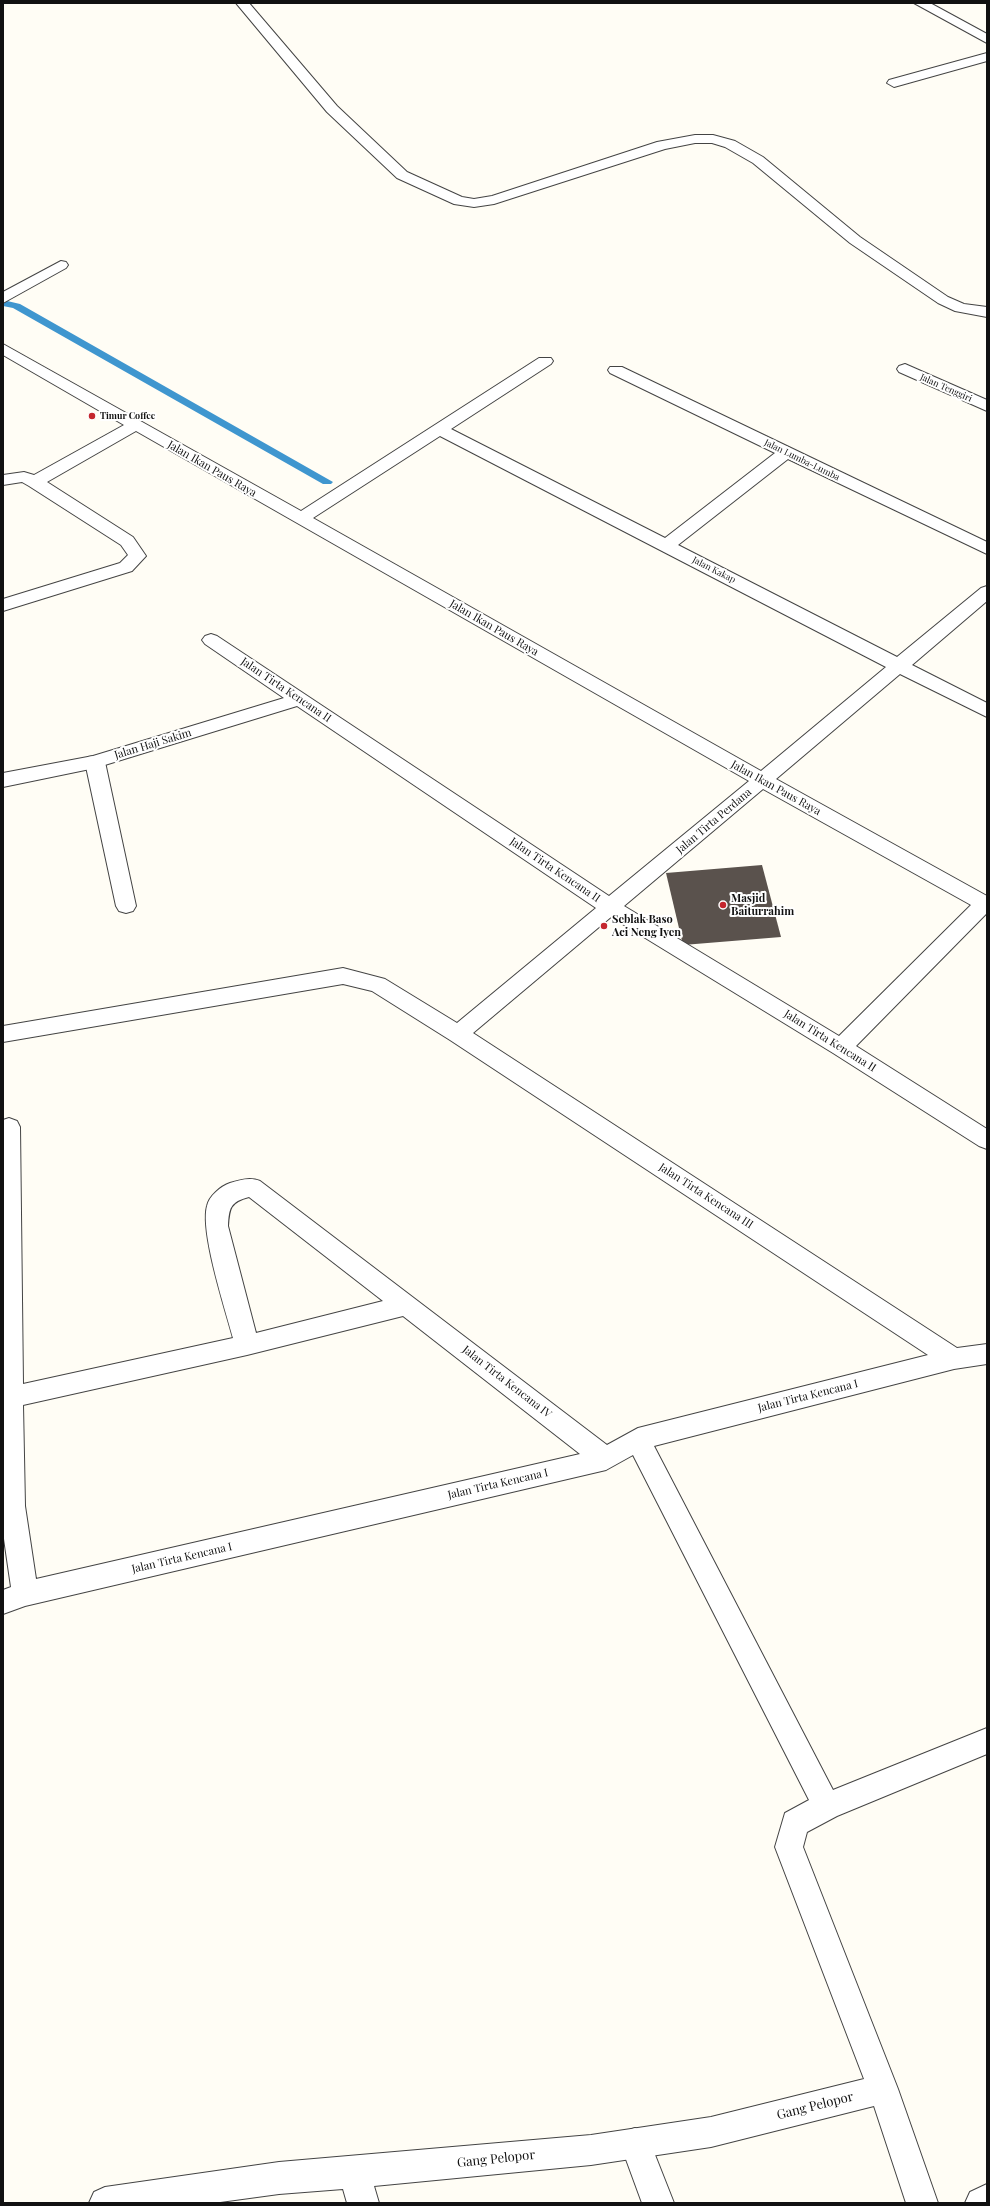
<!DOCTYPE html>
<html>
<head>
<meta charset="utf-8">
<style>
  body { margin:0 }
  #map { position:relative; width:990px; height:2206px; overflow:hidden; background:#fffdf5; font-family:"Playfair Display",serif }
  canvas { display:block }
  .frame { position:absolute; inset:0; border:4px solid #111; pointer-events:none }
</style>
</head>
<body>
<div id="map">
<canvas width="990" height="2206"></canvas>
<div class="frame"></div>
</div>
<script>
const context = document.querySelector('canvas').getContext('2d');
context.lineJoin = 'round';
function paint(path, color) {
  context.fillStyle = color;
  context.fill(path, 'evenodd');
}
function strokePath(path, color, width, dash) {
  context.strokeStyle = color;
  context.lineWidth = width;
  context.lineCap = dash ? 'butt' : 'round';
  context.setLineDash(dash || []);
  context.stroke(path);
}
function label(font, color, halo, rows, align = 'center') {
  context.font = font + ' "Playfair Display",serif';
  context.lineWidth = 4;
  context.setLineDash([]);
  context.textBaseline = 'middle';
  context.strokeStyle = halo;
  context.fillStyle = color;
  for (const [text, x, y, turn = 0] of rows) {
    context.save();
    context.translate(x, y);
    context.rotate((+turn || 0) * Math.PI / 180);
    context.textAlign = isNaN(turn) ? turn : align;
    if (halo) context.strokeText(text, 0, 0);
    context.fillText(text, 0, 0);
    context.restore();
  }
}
paint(new Path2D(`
  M3,300L20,304L333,482L331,484H323L13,308L3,306Z`), '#3f96cf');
paint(new Path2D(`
  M762,865L781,937L683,945L666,873Z`), '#5a524d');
const lane = new Path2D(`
  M95,756L102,757L105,762L136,906L133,911L126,913L119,911L116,906L85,762L88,757Z
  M635,2128L646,2132L674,2203H642L620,2143L624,2132Z`);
const street = new Path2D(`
  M236,3H249L337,106L407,172L462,197L474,199L492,196L657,142L695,135H713L735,141L763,157L860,237L948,297L964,304L987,307V317L955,311L938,303L850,243L753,163L725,147L712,143H695L665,149L494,204L474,207L454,204L397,178L327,112Z
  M914,3H930L987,34V43Z
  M987,53V61L894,87L887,83L889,80Z
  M61,261L66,262L68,265L66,268L3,303V292Z
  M3,344L301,511L539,358H551L553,361L551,364L451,429L665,538L775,453L610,373L608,370L610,367H622L987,542V554L788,459L678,545L897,657L981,588L987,586V601L912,665L987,703V717L900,674L776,779L987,896V913L856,1046L987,1129V1149L979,1146L833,1053L611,917L473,1033L957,1348L987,1344V1364L954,1369L654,1446L833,1790L987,1728V1754L837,1816L807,1832L803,1847L898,2089L938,2203H906L874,2106L711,2147L591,2165L374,2186L379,2203H347L343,2189L279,2194L213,2203H89L94,2192L105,2187L279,2162L591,2135L711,2117L864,2079L775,1847L785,1813L809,1800L633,1455L606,1470L25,1606L3,1614V1590L11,1587L3,1532V1120L9,1118L17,1121L20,1127L23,1384L233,1338C225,1308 200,1232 207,1206C209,1196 221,1186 230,1183C240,1180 250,1177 260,1181L607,1445L638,1428L928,1355L450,1040L372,991L343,984L3,1042V1026L343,968L385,979L457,1023L596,908L297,706L95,768L3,787V773L93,756L284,698L205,644L202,640L205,636L211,634L217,636L609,896L749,781L136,431L47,482L133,537L146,556L132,571L3,611V599L120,563L128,555L121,545L29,486L22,482L3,485V475L24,472L34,475L124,425L3,355ZM440,436L886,667L761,771L313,518ZM763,789L971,905L839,1036L624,906ZM249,1197L383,1301L256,1333L228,1226C229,1208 230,1202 249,1197ZM403,1316L580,1454L36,1579L25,1506L23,1405L247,1355Z
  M905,364L987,400V411L899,372L897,369L899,366Z
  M987,2184V2203H965L970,2192Z`);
strokePath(lane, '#444', 2);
strokePath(street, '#444', 2);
paint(lane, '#fff');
paint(street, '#fff');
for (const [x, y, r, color] of [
  [92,416,4,"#c4262e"],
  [723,905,4,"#c4262e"],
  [604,926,4,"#c4262e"]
]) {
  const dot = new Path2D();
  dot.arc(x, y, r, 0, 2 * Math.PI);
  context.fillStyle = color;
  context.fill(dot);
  strokePath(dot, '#fff', 1.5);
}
label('9px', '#111', '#fff', [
  ["Jalan Tenggiri",946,388,24],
  ["Jalan Lumba-Lumba",802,460,26],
  ["Jalan Kakap",714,570,27]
]);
label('bold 9px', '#111', '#fff', [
  ["Timur Coffee",100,416]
], 'left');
label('11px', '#111', '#fff', [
  ["Jalan Ikan Paus Raya",212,469,30],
  ["Jalan Ikan Paus Raya",494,628,30],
  ["Jalan Tirta Kencana II",286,690,34],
  ["Jalan Haji Sakim",153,744,-17],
  ["Jalan Ikan Paus Raya",776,788,29],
  ["Jalan Tirta Perdana",714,821,-40],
  ["Jalan Tirta Kencana II",555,870,34],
  ["Jalan Tirta Kencana II",830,1041,32],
  ["Jalan Tirta Kencana III",706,1196,33],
  ["Jalan Tirta Kencana IV",507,1382,38],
  ["Jalan Tirta Kencana I",808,1396,-14],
  ["Jalan Tirta Kencana I",498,1484,-13],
  ["Jalan Tirta Kencana I",182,1558,-13]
]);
label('bold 11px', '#111', '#fff', [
  ["Masjid",731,899],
  ["Baiturrahim",731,912],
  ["Seblak Baso",612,920],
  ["Aci Neng Iyen",612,933]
], 'left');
label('13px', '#111', '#fff', [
  ["Gang Pelopor",815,2106,-14],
  ["Gang Pelopor",496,2159,-6]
]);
</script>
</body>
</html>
